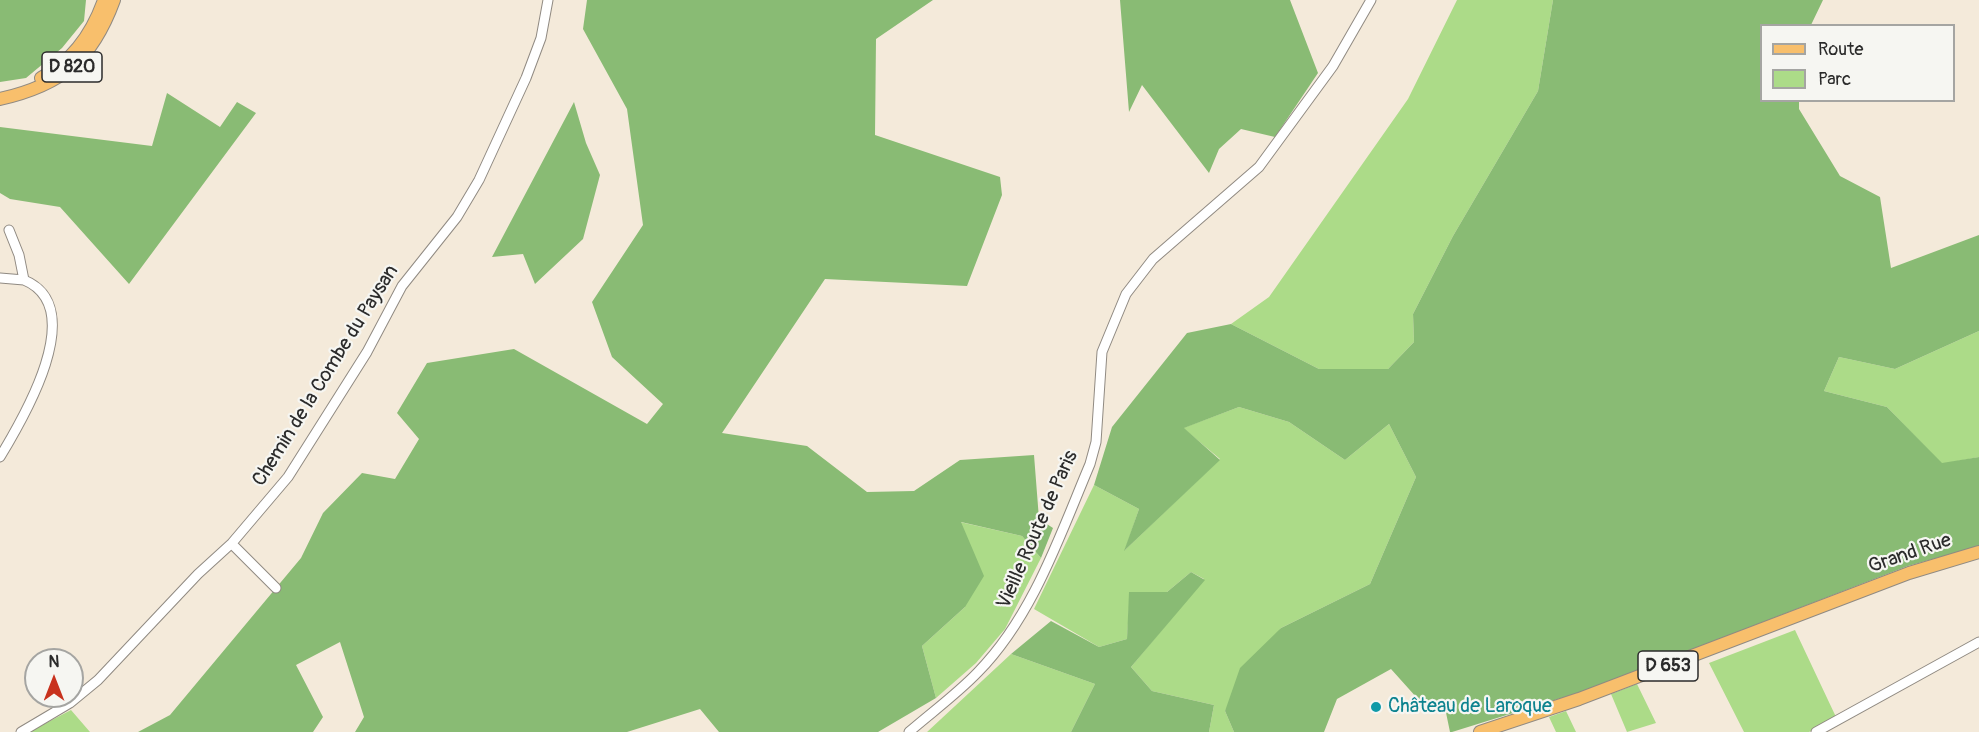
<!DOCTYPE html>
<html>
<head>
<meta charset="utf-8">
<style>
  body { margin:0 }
  #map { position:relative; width:1979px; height:732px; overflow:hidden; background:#f4eada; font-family:Pangolin,sans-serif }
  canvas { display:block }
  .legend { position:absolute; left:1760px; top:24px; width:195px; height:78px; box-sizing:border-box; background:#f6f6f2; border:2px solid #a5a5a2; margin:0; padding:8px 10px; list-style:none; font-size:18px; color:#2b2b2b }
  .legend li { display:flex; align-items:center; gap:12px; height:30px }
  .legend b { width:30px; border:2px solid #a5a5a2 }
  .north { position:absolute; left:24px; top:648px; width:60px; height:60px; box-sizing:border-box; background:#f6f6f2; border:2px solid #a5a5a2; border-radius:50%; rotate:0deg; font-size:16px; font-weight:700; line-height:24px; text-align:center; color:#2b2b2b }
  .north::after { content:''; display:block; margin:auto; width:21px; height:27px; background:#c8321e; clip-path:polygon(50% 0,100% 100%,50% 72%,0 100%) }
</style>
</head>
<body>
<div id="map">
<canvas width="1979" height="732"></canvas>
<ul class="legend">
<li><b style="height:8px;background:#f8bf6c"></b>Route</li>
<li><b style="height:16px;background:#acdb88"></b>Parc</li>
</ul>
<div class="north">N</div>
</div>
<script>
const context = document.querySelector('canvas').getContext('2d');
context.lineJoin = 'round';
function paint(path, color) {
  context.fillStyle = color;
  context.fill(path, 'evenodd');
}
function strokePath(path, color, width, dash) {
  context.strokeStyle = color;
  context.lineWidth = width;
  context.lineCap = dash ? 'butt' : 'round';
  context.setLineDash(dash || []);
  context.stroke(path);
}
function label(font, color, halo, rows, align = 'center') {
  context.font = font + ' Pangolin,sans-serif';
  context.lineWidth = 4.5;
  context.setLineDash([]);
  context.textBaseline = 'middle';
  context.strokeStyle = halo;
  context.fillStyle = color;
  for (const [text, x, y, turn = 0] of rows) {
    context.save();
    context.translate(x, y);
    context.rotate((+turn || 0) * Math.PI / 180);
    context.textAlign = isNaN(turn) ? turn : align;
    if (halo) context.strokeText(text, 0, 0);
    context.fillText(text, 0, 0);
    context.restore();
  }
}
paint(new Path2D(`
  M1457,0H1553L1538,91L1453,236L1413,314L1414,342L1388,369H1319L1231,324L1269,297L1408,99Z
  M1979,331V457L1942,464L1887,407L1824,391L1839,357L1895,369Z
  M1239,407L1289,422L1345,460L1389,424L1416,477L1370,584L1281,628L1225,711L1234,732H1209L1214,705L1152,691L1131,667L1204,579L1191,572L1167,592H1130L1127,639L1099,647L1034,609L1094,485L1139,509L1125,550L1220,459L1183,428Z
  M960,522L1022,536L1041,558L1005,629L976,663L936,698L922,646L965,607Z
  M1795,630L1836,717L1809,732H1744L1709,663Z
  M1011,654L1095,684L1071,732H927Z
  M1637,684L1656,723L1627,732L1611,694Z
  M71,710L90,732H29Z
  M1566,711L1576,732H1556L1549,717Z`), '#acdb88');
paint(new Path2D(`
  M0,0H86L84,21L62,48L26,78L0,82Z
  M587,0H933L876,39L875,135L1000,177L1002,195L967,286L825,279L722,433L807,446L867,492L914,491L960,460L1034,455L1039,519L1053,528L1041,558L1022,536L961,522L984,576L965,607L922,646L936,698L878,732H719L700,709L627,732H355L364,717L340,642L296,665L323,717L313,732H138L170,715L301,558L323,513L362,473L395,479L419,439L397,413L427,363L514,349L647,424L663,404L612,357L592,302L643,225L627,109L583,29Z
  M1120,0H1290L1318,73L1275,137L1241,129L1219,149L1209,173L1142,85L1129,112Z
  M1553,0H1823L1811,25L1762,26V100L1799,101V109L1840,176L1880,197L1891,268L1979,235V331L1895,369L1839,357L1824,391L1887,407L1942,463L1979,457V546L1908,566L1587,690L1452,732H1450L1444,703L1426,708L1391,669L1337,699L1324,732H1234L1225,711L1240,668L1281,628L1370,584L1416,477L1389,424L1345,460L1289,422L1239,407L1184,428L1220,460L1124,551L1139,509L1094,485L1112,427L1187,333L1231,324L1319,369H1388L1414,342L1413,314L1453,236L1538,91Z
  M167,93L220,127L237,102L256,113L129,284L60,207L10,199L0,193V127L152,146Z
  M574,102L586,143L600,175L583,239L535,284L523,254L492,257Z
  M1191,572L1205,580L1131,667L1152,691L1214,705L1209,732H1071L1095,684L1011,654L1051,621L1099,647L1127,639L1129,592H1167Z`), '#89bb74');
const minor = new Path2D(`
  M0,278L24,280
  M0,457C23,419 90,307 24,280L19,255L9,230
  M232,544L276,588
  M21,732L70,703L98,680L198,574L232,543L288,477L367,352L402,286L457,217L479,180L526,78L541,38L548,0
  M909,732C932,712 957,694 978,672C1033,616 1060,535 1090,464L1096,442L1102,352L1126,294L1153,259L1259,167L1333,66L1371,0
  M1816,732L1979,642`);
const major = new Path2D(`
  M41,78C73,61 92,34 104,0
  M0,99C62,85 92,60 114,0
  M1480,732L1579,699L1909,573L1979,552`);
strokePath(minor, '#908a82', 11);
strokePath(major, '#908a82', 14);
strokePath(minor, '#fff', 9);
strokePath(major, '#f8bf6c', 12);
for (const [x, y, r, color] of [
  [1376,707,6,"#0f9aa8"]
]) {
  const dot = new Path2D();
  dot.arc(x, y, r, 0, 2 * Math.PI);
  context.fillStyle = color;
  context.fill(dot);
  strokePath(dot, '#f6f6f2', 2);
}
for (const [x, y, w] of [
  [72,67,60],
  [1668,666,60]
]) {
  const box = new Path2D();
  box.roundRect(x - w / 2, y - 15, w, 30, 4.5);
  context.fillStyle = '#f6f6f2';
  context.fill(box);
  strokePath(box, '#2b2b2b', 1.5);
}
label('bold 18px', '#2b2b2b', null, [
  ["D 820",72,67],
  ["D 653",1668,666]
]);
label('20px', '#2b2b2b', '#f6f6f2', [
  ["Chemin de la Combe du Paysan",326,376,-58],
  ["Vieille Route de Paris",1038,530,-66],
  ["Grand Rue",1910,554,-19]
]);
label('20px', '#0d838f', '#f6f6f2', [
  ["Château de Laroque",1388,707]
], 'left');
</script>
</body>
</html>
